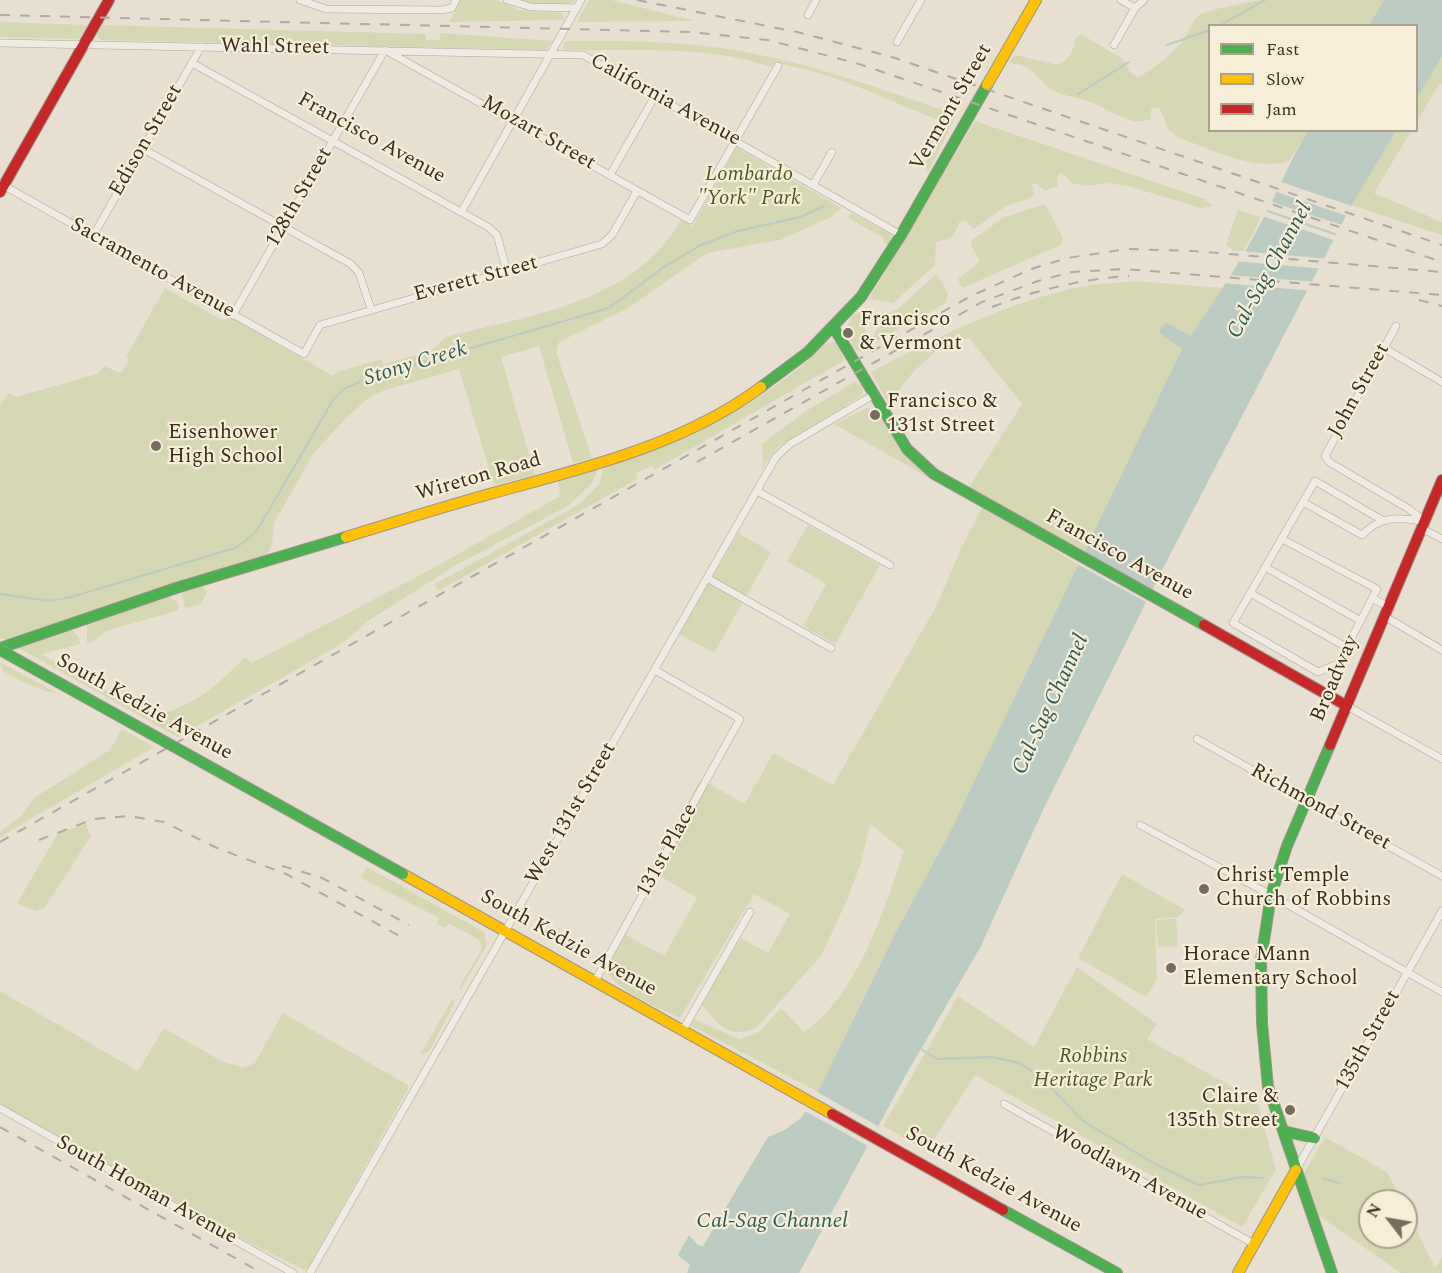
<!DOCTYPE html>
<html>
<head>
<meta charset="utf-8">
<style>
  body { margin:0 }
  #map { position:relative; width:1442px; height:1273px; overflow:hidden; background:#e7e0d1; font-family:Spectral,serif }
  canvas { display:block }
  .legend { position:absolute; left:1208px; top:24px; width:210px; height:108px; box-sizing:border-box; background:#f7eed8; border:2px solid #ada18e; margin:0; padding:8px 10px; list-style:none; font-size:18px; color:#3d2e20 }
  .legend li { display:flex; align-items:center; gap:12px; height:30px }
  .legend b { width:30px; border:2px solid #ada18e }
  .north { position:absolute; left:1358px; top:1189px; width:60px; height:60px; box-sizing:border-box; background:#f7eed8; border:2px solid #ada18e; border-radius:50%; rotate:301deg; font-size:16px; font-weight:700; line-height:24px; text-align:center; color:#3d2e20 }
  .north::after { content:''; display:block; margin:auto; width:21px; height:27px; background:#786c5e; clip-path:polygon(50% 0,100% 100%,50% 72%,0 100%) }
</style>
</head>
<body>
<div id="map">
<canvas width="1442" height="1273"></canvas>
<ul class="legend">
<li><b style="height:8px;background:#4caf50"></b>Fast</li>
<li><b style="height:8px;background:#ffc107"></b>Slow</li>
<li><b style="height:8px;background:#c62828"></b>Jam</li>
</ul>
<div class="north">N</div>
</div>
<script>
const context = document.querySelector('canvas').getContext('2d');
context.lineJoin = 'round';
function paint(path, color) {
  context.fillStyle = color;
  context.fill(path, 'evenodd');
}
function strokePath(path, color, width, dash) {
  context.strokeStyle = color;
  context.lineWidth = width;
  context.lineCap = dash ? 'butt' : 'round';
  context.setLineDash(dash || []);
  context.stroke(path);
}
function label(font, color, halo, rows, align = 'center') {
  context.font = font + ' Spectral,serif';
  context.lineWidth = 4.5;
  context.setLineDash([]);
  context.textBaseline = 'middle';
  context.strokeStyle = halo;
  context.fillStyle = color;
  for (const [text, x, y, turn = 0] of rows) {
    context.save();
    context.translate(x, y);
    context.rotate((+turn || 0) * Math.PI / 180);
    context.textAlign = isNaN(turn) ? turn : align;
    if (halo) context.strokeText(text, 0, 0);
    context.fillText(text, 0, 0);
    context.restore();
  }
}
paint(new Path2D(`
  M461,0H496L520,10L562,13L564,20L449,22Z
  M517,0H575C561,11 532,4 517,0Z
  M589,0H611L695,21L577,22Z
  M1262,0H1384L1369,25L1210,26V130L1308,131L1289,161C1254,172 1211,149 1177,137L1168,129L1160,109L1154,107L1151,110V119C1129,128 1109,108 1090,102C1079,98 1065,96 1054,91C1039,83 1032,63 1013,64L1010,61L1015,55L1058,65C1069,59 1074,52 1075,39L1081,34L1124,60L1129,71L1137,77C1150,73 1176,50 1184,39C1189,32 1192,21 1199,15C1203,11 1253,1 1262,0Z
  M0,22L87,25L79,39L0,37Z
  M102,25L426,34V40H440V33L553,41L545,50L100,40L97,34Z
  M566,41C622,40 679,41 734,50C807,62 879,88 949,112L956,116L928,172L925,165L938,120C885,99 831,71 774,63L771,67C712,45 628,51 565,50L562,48Z
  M1442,57V84L1440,83L1417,121V98Z
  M975,121L1205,199L1212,206L1201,208L1128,186L1106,183L1085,186L1072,183L1062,173L1057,175L1058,186L1045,191L1036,183L1032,184L1034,196L1003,208L974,229L965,221L959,222C955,238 951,238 936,242L935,265L893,303L869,299Z
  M1396,131H1411L1374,193L1442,222V235L1352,205Z
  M736,147L841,208L831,217L780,240L707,253L628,308L559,342L556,352L592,458L573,463L539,346L501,357L535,475L494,485L459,369L382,391L366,400L345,419L314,453L274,523L272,544L267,555L5,640L0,637V407L8,393L16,397L97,374L105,366L117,372H122L129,359L126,357L165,288L222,320L232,318L333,376L339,371L382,359L383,364L431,351L446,337C530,315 634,303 681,220L693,226Z
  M1045,204L1063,238L1061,245L962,288L958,279L980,261L971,245L972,240L1003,218Z
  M1238,210L1261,217L1243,252L1233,250L1226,245Z
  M852,213L892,235L888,246L883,242L884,238L848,218Z
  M936,274L948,293L946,303L877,341L872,339L885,315L899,308Z
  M1136,281L1223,288L1191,336L1167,323L1159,333L1182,349L1086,553L968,489L1022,404L969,338L946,342L913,372L889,404L871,372C939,336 1009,301 1085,286C1102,283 1119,283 1136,281Z
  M864,309L868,312C859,332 871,331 866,348L860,352L853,348L846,329L852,316Z
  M834,342L839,343L845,351L841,353L845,360L654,470L653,465L636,474L637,479L438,591L435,584L578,505L599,484L604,466C681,440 768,404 826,343Z
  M856,381L858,385L862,382L863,395L789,440L777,448L763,467L762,444L806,411Z
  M867,408L875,410L903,453L931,479L834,424Z
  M598,468L592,483L568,506L458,564L368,621L343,643L178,737L15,646L70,628L78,636L80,644L41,654L153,716C196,705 214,688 245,657L252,663L430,570L560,496L558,480Z
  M983,506L1079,565L950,832L896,932L818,1092L690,1025L693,1019L740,1039L758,1033L781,1008L804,1032C858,995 884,910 904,851L870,824L861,862L848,898L821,956L757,1027C730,1041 718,1024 701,1004L741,938L768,953L790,914L754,894L680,1018C657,1006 619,994 606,970L624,934L664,956L697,898L650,870L701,779L745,804L773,753L833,785L936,607L960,551Z
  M808,525L880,565L835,644L803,626L826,584L787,561Z
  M738,533L771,552L714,653L679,634Z
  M201,586L207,592L201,604L185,608L182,591Z
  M166,594L176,601L179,610L106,631L93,642L87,643V621Z
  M0,662L59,694C37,690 21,681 3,671Z
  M122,729L154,747L0,837V832L21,816L34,798L110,750Z
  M86,824L91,836L45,907L36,911L17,903L58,833Z
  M367,867L484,932L487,945L461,989H458L482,949L479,940L449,923L445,928L437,924L439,918L361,878Z
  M1122,874L1185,910L1178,917L1155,919L1157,979L1146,997L1078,958Z
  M1176,919L1178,946L1158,947L1156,920Z
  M1077,967L1157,1024L1147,1039L1257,1101L1276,1170L1242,1227L975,1075L927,1151L883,1126L958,996L1034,1047Z
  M0,991L138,1071L164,1028L221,1061L243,1068L255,1063L283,1013L408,1085V1089L309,1267L304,1270L234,1235L0,1104Z
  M453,998L454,1004L430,1050L425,1054L421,1053Z
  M1325,1137L1387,1172L1402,1201H1370V1237H1406V1209L1435,1268L1442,1258V1273H1401L1318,1215L1303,1175Z`), '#d6d7b3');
paint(new Path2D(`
  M1384,0H1442V57L1417,98L1416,26L1369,25Z
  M1308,131H1396L1349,210L1159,576L1044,808L980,948L908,1071L799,1273H687L690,1265L678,1255L689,1235L698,1245L703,1246L768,1137L783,1131L801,1118L818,1092L896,932L950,832L1182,349L1159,333L1161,327L1167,323L1191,336C1217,297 1243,258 1264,217C1279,188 1291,159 1308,131Z`), '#bcccc2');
paint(new Path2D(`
  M1278,181L1355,207L1350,217L1274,191Z
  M1269,201L1345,226L1341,235L1265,209Z
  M1264,211L1340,237L1337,241L1262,216Z
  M1241,251L1329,259L1324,269L1235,261Z
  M1228,275L1317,282L1313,291L1222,283Z
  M1084,552L1155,591L1148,603L1077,564Z
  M815,1091L878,1126L868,1146L803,1110Z`), '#e7e0d1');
strokePath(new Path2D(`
  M1219,26L1265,0
  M1167,45L1210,30
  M1078,94L1129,62
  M0,594L50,601L71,597L235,548L247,540L258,529L333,400L344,389L368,378L609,308L664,267L701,245L738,231L800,217L824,206
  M918,1047L937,1059L993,1057L1019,1063L1042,1078L1083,1121L1155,1164L1199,1185L1243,1177L1263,1178
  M1322,1178L1339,1183`), '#bcccc2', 2);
const street = new Path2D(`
  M300,0L326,9L442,10L452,8L456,0
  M507,0L531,7L577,8
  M1121,0L1135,8
  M808,15L816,0
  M897,42L921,0
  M0,43L583,55L901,235
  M1114,45L1135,8L1144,0
  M192,63L488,227L497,235L507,272
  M143,149L351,264L359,273L371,309
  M610,175L655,96
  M1,184L304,354L320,325L602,244L612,235L637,191
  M813,185L832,152
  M462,211L581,0
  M93,236L201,47
  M233,315L385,50L690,220L778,66
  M1396,326L1325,456L1329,462L1409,509L1424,521
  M1384,348L1442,382
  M757,491L890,565
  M1303,502L1362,535C1381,516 1396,517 1421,521
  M1421,528L1442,539
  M1282,539L1377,589L1338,664L1318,672L1233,623L1315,481L1382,520
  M1265,567L1361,621
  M707,578L831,648
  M1250,593L1348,648
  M1373,599L1388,606
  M1384,616L1442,650
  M1347,706L1442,759
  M1197,739L1442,876
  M1140,825L1271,895L1442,992
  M595,981L740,719L655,670
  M683,1030L750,912
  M1004,1104L1254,1244
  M0,1108L293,1273
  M1296,1170L1442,911
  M310,1273L776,457L790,444L875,394`);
const fast = new Path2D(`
  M834,328L907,449L934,474L1204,625
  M761,387L808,352L861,297L901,235L987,85
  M0,648L176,588L346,537
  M1330,745L1287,846L1271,895L1261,960L1262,1023L1268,1087L1332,1273
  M1283,1131L1314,1138
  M1003,1210L1117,1273`);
const slow = new Path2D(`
  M987,85L1036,0
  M346,537C392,523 439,508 486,495C580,469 682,446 761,387
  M403,874L832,1114
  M1238,1273L1296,1170`);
const jam = new Path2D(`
  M0,192L109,0
  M1204,625L1347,706
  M1330,745L1442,480
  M832,1114L1003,1210`);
strokePath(street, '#ada599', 8);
strokePath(fast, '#9c958a', 12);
strokePath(slow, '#9c958a', 12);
strokePath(jam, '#9c958a', 12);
strokePath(street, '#efebe3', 7);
strokePath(fast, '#4caf50', 10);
strokePath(slow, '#ffc107', 10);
strokePath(jam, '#c62828', 10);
strokePath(new Path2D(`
  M637,0L797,32L892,57L1442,245
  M0,15L689,32L768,40L859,64L1442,262
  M1419,300L1442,306
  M992,307C1036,290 1082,279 1129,276
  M697,462L982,302L1038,281L1072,272L1125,269L1442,295
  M39,840L94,819L129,816L164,822L217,848L286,874L403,938
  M0,842L969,297L1031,269L1067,258L1127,249L1194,251L1442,272
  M282,866L320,877L409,925
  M0,1127L262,1273`), '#afaaa2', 2, [10, 10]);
const fastBridge = new Path2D(`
  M0,650L403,874`);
strokePath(fastBridge, '#9c958a', 12, []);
strokePath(fastBridge, '#4caf50', 10);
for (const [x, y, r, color] of [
  [848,333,6,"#786c5e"],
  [875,415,6,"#786c5e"],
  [156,446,6,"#786c5e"],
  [1204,889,6,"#786c5e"],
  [1171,968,6,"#786c5e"],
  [1290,1110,6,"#786c5e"]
]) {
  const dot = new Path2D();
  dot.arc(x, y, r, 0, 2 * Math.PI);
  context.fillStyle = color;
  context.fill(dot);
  strokePath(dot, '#f7eed8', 2);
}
label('21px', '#3d2e20', '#f7eed8', [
  ["Wahl Street",275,48,1],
  ["California Avenue",665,101,29],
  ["Vermont Street",952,108,-60],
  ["Mozart Street",538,134,30],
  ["Francisco Avenue",371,139,29],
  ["Edison Street",147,141,-60],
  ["128th Street",300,198,-60],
  ["Sacramento Avenue",152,269,29],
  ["Everett Street",476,280,-15],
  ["John Street",1360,391,-61],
  ["Wireton Road",479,478,-16],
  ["Francisco Avenue",1119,556,29],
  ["Broadway",1336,679,-67],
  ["South Kedzie Avenue",144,708,29],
  ["Richmond Street",1320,808,29],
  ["West 131st Street",572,814,-60],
  ["131st Place",668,851,-61],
  ["South Kedzie Avenue",568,944,29],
  ["135th Street",1369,1041,-61],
  ["Woodlawn Avenue",1129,1174,29],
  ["South Kedzie Avenue",993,1181,29],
  ["South Homan Avenue",146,1191,29]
]);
label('italic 21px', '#4d5a26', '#f7eed8', [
  ["Lombardo",749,176],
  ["\"York\" Park",749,200],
  ["Robbins",1093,1058],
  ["Heritage Park",1093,1082]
]);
label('21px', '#3d2e20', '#f7eed8', [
  ["Francisco",860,321],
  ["& Vermont",860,345],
  ["Francisco &",887,403],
  ["131st Street",887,427],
  ["Eisenhower",168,434],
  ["High School",168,458],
  ["Christ Temple",1216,877],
  ["Church of Robbins",1216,901],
  ["Horace Mann",1183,956],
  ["Elementary School",1183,980],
  ["Claire &",1278,1098,"right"],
  ["135th Street",1278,1122,"right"]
], 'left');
label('italic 22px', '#2f5d5a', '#f7eed8', [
  ["Cal-Sag Channel",1271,271,-61],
  ["Stony Creek",416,365,-17],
  ["Cal-Sag Channel",1052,705,-65],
  ["Cal-Sag Channel",772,1223]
]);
</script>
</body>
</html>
